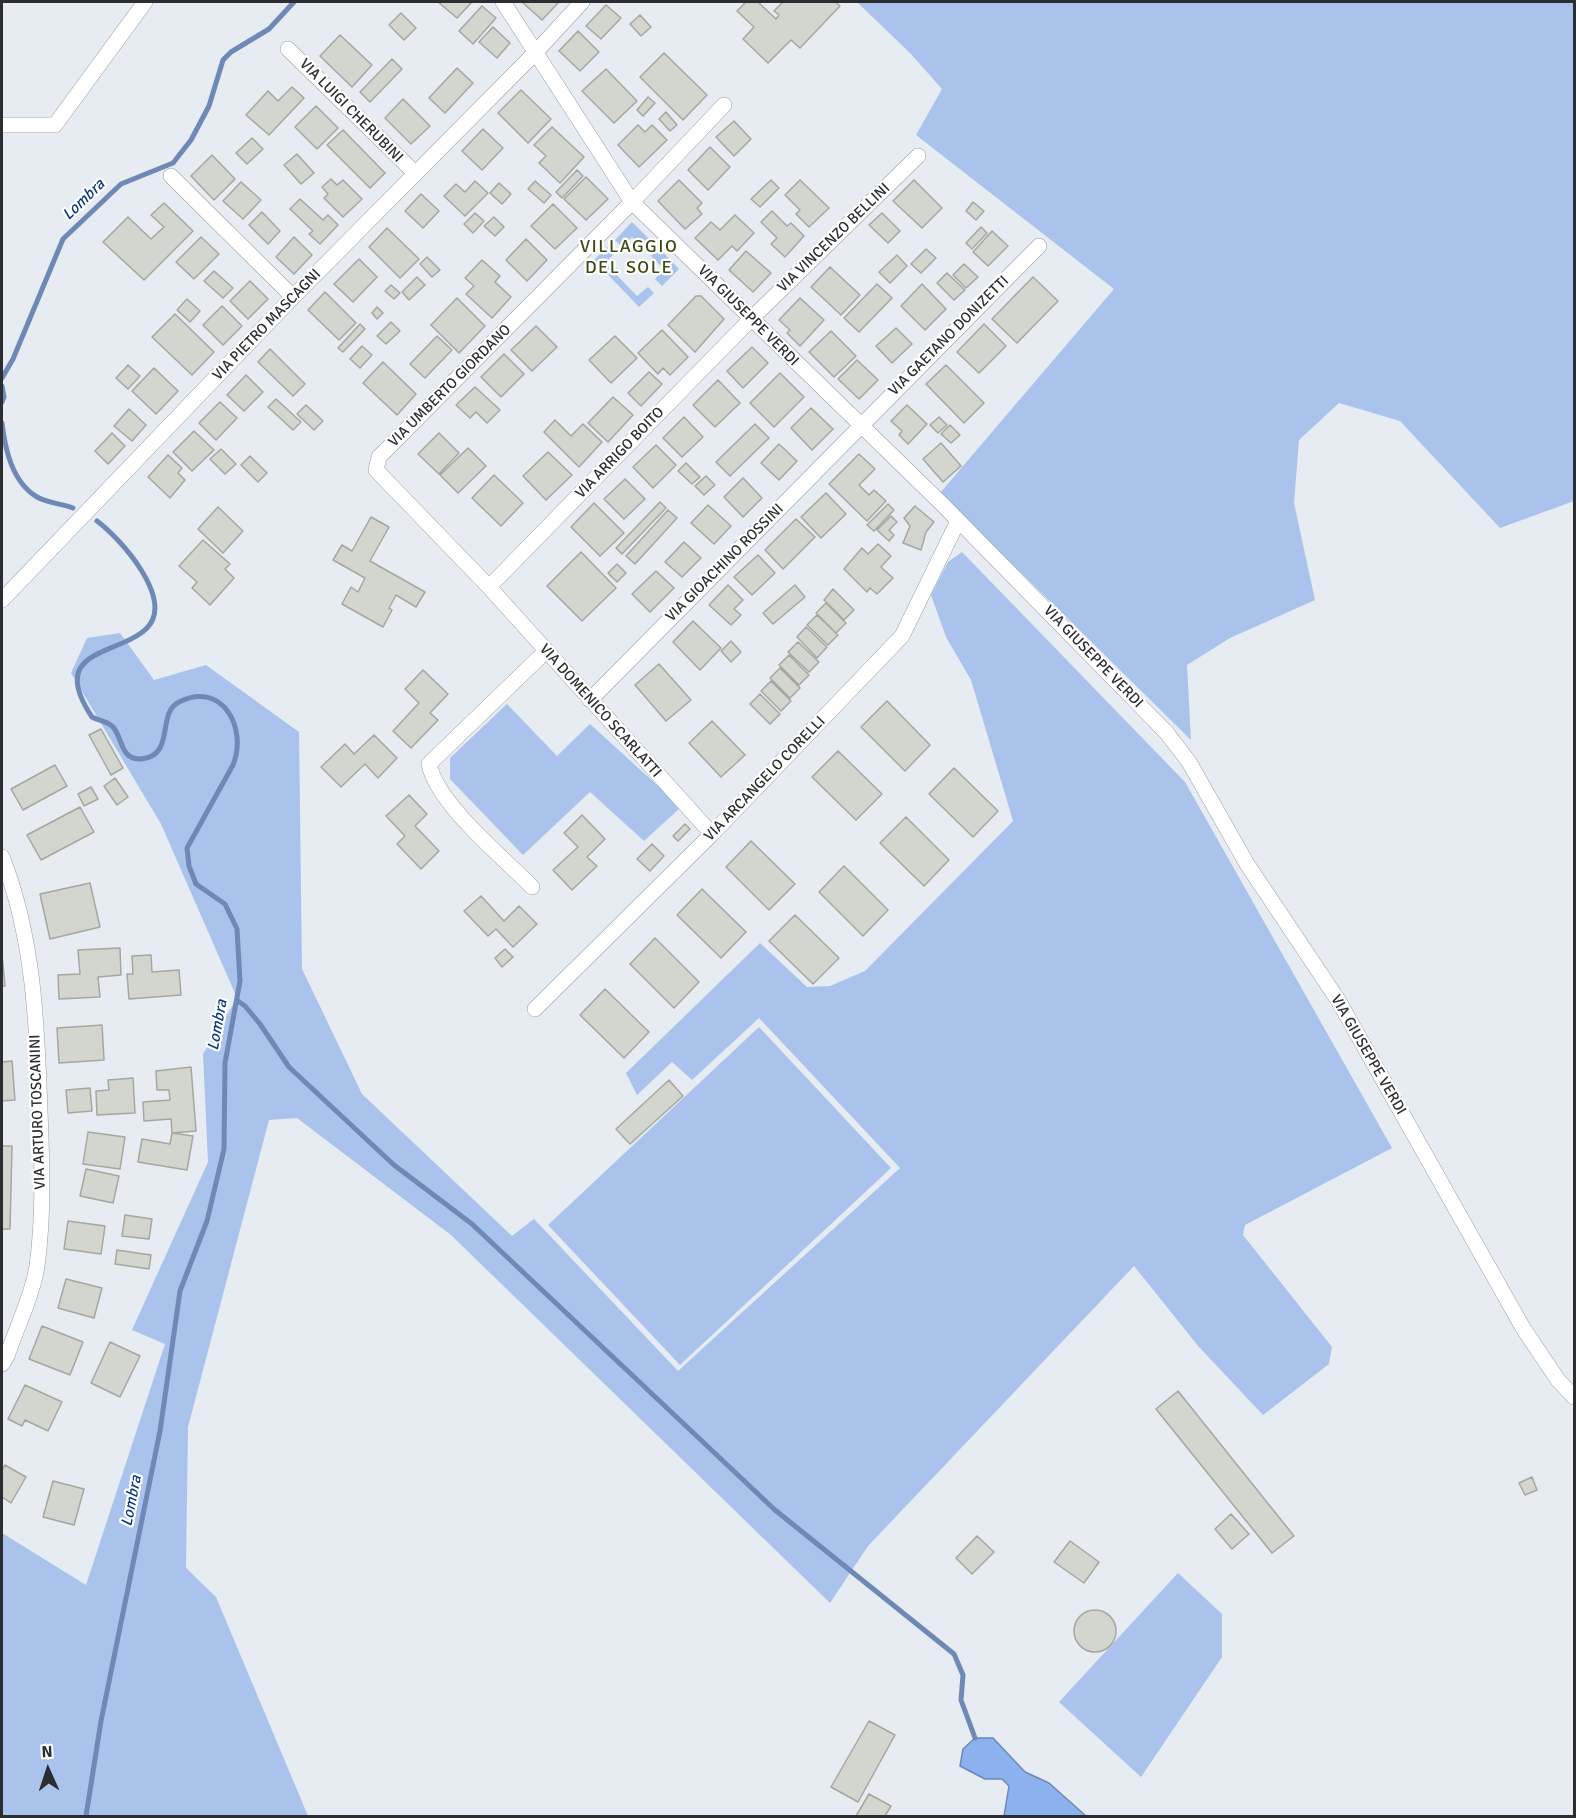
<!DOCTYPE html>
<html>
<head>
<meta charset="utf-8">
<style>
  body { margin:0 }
  #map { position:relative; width:1576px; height:1818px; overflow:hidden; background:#e7ebf2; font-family:Signika,sans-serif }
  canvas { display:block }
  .frame { position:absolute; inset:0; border:3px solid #2b2d30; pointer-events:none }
  .north { position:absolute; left:18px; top:1740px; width:60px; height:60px; -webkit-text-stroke:4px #fff; paint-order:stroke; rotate:357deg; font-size:16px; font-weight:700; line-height:24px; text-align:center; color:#2b2d30 }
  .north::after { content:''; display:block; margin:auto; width:21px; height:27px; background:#2b2d30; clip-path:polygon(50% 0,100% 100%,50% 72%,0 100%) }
</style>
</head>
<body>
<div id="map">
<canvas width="1576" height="1818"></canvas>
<div class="frame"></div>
<div class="north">N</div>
</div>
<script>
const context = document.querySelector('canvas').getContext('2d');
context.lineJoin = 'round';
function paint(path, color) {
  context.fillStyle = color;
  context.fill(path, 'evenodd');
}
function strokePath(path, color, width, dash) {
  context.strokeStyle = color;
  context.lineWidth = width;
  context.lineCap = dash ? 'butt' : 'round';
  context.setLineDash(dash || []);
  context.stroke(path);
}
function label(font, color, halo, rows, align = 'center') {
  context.font = font + ' Signika,sans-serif';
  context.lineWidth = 4.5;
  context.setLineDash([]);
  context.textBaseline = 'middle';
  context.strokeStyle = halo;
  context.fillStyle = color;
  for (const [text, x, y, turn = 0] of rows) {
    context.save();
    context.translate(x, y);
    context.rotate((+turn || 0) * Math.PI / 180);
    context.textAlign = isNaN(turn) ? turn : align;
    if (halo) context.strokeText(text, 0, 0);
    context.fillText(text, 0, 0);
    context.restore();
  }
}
paint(new Path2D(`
  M857,2H1574V501L1500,528L1400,421L1339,403L1299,440L1294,503L1315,600L1230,638L1187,665L1191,740L940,493L1114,289L916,135L942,89L911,54Z
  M632,222L651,241L644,248L632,237L622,247L615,240Z
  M607,247L614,254L605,263L637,296L648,287L654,293L639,307L594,260Z
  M659,248L679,269L662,286L655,279L664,269L651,256Z
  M962,552L1185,782L1392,1148L1245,1225L1243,1235L1332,1347L1329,1364L1263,1415L1199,1347L1134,1266L868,1546L830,1603L451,1235L297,1118L269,1120L188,1427L186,1568L216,1597L308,1816H2V1533L86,1585L165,1344L132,1330L208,1162L203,1054L237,998L161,824L71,673L87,638L120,633L154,680L206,665L299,732L302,969L362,1094L512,1236L534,1219L678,1371L900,1168L759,1018L692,1080L672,1062L637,1095L626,1073L760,943L807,987L830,986L865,971L1013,821L971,680L946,637L931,595L948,562Z
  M507,704L557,756L590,724L681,807L644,841L590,792L523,855L450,779V758Z
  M759,1027L891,1168L680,1365L548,1225Z
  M1178,1573L1222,1614V1657L1141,1777L1059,1702Z`), '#a9c3ed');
const water = new Path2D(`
  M975,1738H993L1025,1772L1049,1783L1086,1816H1004L1009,1786L1002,1779H985L960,1766L963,1749Z`);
paint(water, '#8bb1ef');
strokePath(water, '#6e89b6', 1.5);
strokePath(new Path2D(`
  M2,378L13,359L63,239L121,184L173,163L191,140L209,106L223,60L231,52L269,29L294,2
  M2,386L4,397L2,402
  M2,423C5,449 12,482 37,497C48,503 62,504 73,508
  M238,1001L245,1006L260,1024L289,1067L394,1165L472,1224L775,1510L954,1654L963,1675L961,1700L975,1738
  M86,1816L101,1721L160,1431L180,1291L207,1221L224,1149L225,1063L240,981L237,929L225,904L196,884L189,866L187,848L233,765C248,728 222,680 179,702C156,713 176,756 141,759C120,760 123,738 113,727C107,721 99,721 92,717C46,648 119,656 147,628C175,599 120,538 97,521`), '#6e89b6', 5);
const building = new Path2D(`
  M438,2H472L457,18Z
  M522,2H559L542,20Z
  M746,2H758L776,19L779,15L774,11L783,2H835L840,6L800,48L791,40L768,63L743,39L754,27L737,11Z
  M606,5L621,18L601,39L586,26Z
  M482,6L496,18L473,44L459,31Z
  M401,13L416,28L404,40L389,25Z
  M640,15L651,27L641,36L630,24Z
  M493,27L510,43L497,58L479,42Z
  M578,31L599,52L580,71L559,51Z
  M340,35L372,65L352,87L320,56Z
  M664,53L707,95L683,120L640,77Z
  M392,59L402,69L370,102L360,92Z
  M457,68L473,83L445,113L429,98Z
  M606,69L637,101L614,123L582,91Z
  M292,87L304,98L269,135L246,115L268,91L278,101Z
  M521,90L551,119L528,143L498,113Z
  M648,97L655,103L643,116L637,110Z
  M403,99L430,126L411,144L385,118Z
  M316,106L338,128L317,149L295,127Z
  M666,112L677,125L670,131L659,119Z
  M734,121L751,139L734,156L716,137Z
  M638,125L645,132L652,125L667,140L639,167L618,145Z
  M552,127L584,157L560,183L539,163L546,156L534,145Z
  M483,129L503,148L482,170L462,151Z
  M343,130L385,173L370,188L327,145Z
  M252,138L263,149L247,164L236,153Z
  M710,147L730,167L708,190L688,170Z
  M297,154L314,173L301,184L284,165Z
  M212,155L235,179L214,200L191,176Z
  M577,170L583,176L562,198L556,192Z
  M586,177L608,199L586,220L564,199Z
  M331,179L337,185L343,180L362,199L343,217L324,198L328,194L322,187Z
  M679,180L702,203L697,208L702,214L685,229L658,201Z
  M771,180L779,188L760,207L751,199Z
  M800,180L829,208L809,227L796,214L800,210L785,195Z
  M914,180L942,208L922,228L893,201Z
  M475,181L488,193L465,216L444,196L456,184L465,192Z
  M535,181L551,195L544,203L528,189Z
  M241,182L261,200L243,219L223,201Z
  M499,183L511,194L502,204L490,193Z
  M421,194L439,211L423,228L405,211Z
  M300,199L323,220L328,215L338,225L320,244L309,234L313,231L290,209Z
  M973,202L984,211L976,220L966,211Z
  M164,203L193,231L144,280L103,242L128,217L151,239L164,227L151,215Z
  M553,204L577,228L555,249L531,226Z
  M772,211L787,226L791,223L804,236L785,257L771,244L777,238L761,222Z
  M262,212L280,231L268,244L249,225Z
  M475,213L484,221L473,233L464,224Z
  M882,213L900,231L888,243L869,225Z
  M735,215L754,233L737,251L732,246L718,260L695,238L711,222L720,230Z
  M494,217L504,227L495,236L484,226Z
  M981,227L987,233L972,249L966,243Z
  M387,228L419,259L400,278L369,247Z
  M992,231L1008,246L988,266L973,252Z
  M201,237L219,254L194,279L176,262Z
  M294,237L312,255L294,274L276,257Z
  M526,239L547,260L527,281L506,260Z
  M926,249L936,258L921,273L911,264Z
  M746,251L771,273L753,292L729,270Z
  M897,255L907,266L890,283L879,272Z
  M427,257L440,270L432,277L420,264Z
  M359,259L377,277L353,302L334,284Z
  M482,260L500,276L495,282L511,297L492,318L466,294L474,286L465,278Z
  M964,264L978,277L966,288L953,275Z
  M830,267L860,295L841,315L811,287Z
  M214,271L233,288L223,298L204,281Z
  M947,273L965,290L954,300L937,283Z
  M417,277L425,285L409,300L402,292Z
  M1033,277L1058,301L1017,343L992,319Z
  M250,281L268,299L248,319L230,301Z
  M877,284L892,298L859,332L844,318Z
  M922,284L946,309L925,330L901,306Z
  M391,285L400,293L394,299L385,291Z
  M325,292L356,323L339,340L308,310Z
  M696,296H701L724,319L695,352L668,325Z
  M457,298L485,326L459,353L431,325Z
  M800,298L824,320L800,346L787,333L790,330L779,320Z
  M187,299L200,311L190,322L177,310Z
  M222,306L242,326L223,345L203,325Z
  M377,307L383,313L377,319L372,313Z
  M175,314L214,352L192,375L152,337Z
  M391,322L400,331L386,344L377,336Z
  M360,324L365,329L343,352L338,348Z
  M984,324L1006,346L979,373L957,352Z
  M536,326L557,347L532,371L511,350Z
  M896,328L912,344L892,363L876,346Z
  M662,330L688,357L670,375L663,368L658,374L638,353Z
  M831,331L856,356L834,377L809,352Z
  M437,336L452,350L425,378L410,364Z
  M615,336L637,358L611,383L589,360Z
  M362,346L372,355L360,368L350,359Z
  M752,347L768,363L743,388L727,371Z
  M270,349L305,384L293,396L258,362Z
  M504,354L524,374L501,397L481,377Z
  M857,360L878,380L859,399L838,379Z
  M383,362L416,394L397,415L363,383Z
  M128,365L140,376L128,389L116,378Z
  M946,365L984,403L964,423L926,384Z
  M154,368L178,391L156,414L132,391Z
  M649,372L662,384L641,406L628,393Z
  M780,373L804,397L774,427L750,403Z
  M246,375L263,392L244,411L227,395Z
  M718,380L740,403L715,427L693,405Z
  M475,387L500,410L487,423L476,412L470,418L456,405Z
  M613,397L633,415L608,442L588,423Z
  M276,399L301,422L293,430L268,407Z
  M220,402L237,418L216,440L199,423Z
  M306,405L323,421L314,430L297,414Z
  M907,405L927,424L908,444L899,435L902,431L891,421Z
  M811,408L833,429L812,450L791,428Z
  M129,409L146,425L132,441L114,426Z
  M684,417L703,437L682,457L663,438Z
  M939,417L947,425L938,433L930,425Z
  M555,420L571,436L583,424L602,442L579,467L544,432Z
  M755,424L769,438L730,476L716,462Z
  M950,425L960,435L951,443L941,434Z
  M194,431L214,450L192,471L173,452Z
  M112,433L125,446L108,464L95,451Z
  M439,433L459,453L439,474L418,454Z
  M941,443L961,466L943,482L923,459Z
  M779,444L797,461L779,480L761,463Z
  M656,445L676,465L653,488L633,467Z
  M468,448L486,466L458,493L440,475Z
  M221,449L236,464L225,474L210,459Z
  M548,452L572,475L546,500L523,476Z
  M859,454L875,469L859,485L869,495L874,490L886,501L867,521L829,484Z
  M168,455L182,468L178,473L185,480L170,498L148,477Z
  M250,456L267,473L258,482L241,465Z
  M686,463L700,477L692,484L678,471Z
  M494,475L523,503L501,526L472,498Z
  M706,476L715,485L704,495L695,486Z
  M743,478L762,498L743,517L724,497Z
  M625,479L645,499L624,519L604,499Z
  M826,493L846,514L821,538L801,517Z
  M660,502L666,508L622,554L616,548Z
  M594,503L624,533L600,556L571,527Z
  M888,504L894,510L874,531L867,525Z
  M708,505L731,526L714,544L691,523Z
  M915,506L934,522L926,532L921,550L903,543L910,526L904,518Z
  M218,507L243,531L223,553L198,529Z
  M668,510L677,518L635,564L626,556Z
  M891,516L897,522L889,530L894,535L889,541L877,530Z
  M371,517L389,527L370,561L425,592L416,607L396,595L389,608L392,610L383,627L342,604L351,587L358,592L365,578L333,560L342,545L352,551Z
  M796,519L815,537L783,569L765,550Z
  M203,540L230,564L225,569L234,578L210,605L192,588L197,582L179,566Z
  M684,542L701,558L682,577L665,562Z
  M878,544L891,556L881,567L893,578L877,594L870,588L867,592L844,569L862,548L868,554Z
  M581,552L616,588L582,621L547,586Z
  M758,555L775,573L752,595L734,577Z
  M617,564L626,573L617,582L608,573Z
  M656,571L674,588L650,612L632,594Z
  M728,585L743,600L734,609L741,615L731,625L709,605Z
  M795,585L805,597L773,624L763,613Z
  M833,589L854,610L844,620L824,600Z
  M826,603L846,623L836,633L816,613Z
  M817,615L838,635L828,645L807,625Z
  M693,621L721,648L700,670L673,642Z
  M806,627L827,647L817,658L797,637Z
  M731,641L741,652L731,662L721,651Z
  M798,642L819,662L809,672L788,652Z
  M789,655L809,675L799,685L779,665Z
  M659,664L691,700L666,721L635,685Z
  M780,668L800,688L790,698L770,678Z
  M423,670L448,694L430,713L438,720L411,748L393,731L419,703L405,689Z
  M771,681L791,701L781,711L761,691Z
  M760,694L780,714L770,724L750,704Z
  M887,701L930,745L905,771L861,727Z
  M712,721L745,755L721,777L689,743Z
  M101,729L123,768L111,775L89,735Z
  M374,735L397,758L378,778L365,764L341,787L321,767L345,744L354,754Z
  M838,751L882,794L856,820L812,777Z
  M55,765L67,786L23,810L11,789Z
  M954,768L998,811L973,837L929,794Z
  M115,778L128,797L117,805L104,786Z
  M91,787L98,799L84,806L78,794Z
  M409,795L427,814L415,826L439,851L421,869L397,844L405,836L386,816Z
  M80,807L94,832L41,860L27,835Z
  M582,815L605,839L587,857L597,866L572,890L553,870L578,847L564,833Z
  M906,817L949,860L924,886L880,843Z
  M685,824L690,829L678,841L673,836Z
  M751,841L795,884L769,910L726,867Z
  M652,844L664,856L650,871L637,859Z
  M844,866L888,910L863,936L819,892Z
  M90,883L100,927L50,939L40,894Z
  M702,889L746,932L721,958L677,915Z
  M481,896L504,921L519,906L537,924L513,947L496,929L488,936L464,911Z
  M795,915L839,958L813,984L769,941Z
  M655,938L699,982L674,1008L630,964Z
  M120,948L121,975L98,977L100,997L59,999L58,975L80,974L78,950Z
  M505,949L513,957L502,967L495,958Z
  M2,955L5,986H2Z
  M151,955L152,972L179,970L181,995L129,999L127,974H133L132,956Z
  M605,989L649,1032L624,1058L580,1015Z
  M102,1025L104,1060L59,1063L57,1028Z
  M12,1061L15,1100L2,1101V1062Z
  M191,1067L196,1131L172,1133L171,1119L144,1121L143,1102L170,1100L169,1090H157L156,1071Z
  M133,1078L135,1113L97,1115L96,1091L109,1090L108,1080Z
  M669,1080L683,1096L630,1144L616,1129Z
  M90,1088L92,1111L68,1113L66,1090Z
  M88,1132L125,1137L120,1169L83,1164Z
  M172,1133L193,1136L187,1170L138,1162L142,1139L170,1144Z
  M2,1146H12L10,1229H2Z
  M86,1169L119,1176L113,1203L80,1196Z
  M125,1215L152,1219L149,1239L122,1236Z
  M68,1221L105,1226L101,1254L64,1249Z
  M117,1250L151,1255L149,1269L115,1264Z
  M66,1279L102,1288L94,1318L58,1308Z
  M42,1326L83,1342L70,1375L29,1359Z
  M110,1342L140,1356L120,1397L91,1383Z
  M25,1385L62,1402L48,1431L25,1420L22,1426L8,1419Z
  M1178,1391L1294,1536L1272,1553L1156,1409Z
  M5,1465L26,1477L11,1503L2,1497V1470Z
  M1532,1477L1537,1490L1525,1495L1519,1483Z
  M53,1481L84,1489L74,1525L43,1517Z
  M1231,1514L1249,1534L1232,1549L1215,1529Z
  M977,1536L994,1552L972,1574L956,1558Z
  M1070,1541L1099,1562L1084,1583L1054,1562Z
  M1074 1631a21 21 0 1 1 42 0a21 21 0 1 1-42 0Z
  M869,1721L895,1735L858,1802L831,1787Z
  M869,1794L891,1806L885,1816H856Z`);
paint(building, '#d3d6ce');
strokePath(building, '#a5a7a0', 1.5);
const street = new Path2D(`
  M503,2L632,202L944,506L1166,732L1189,762L1247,864L1338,1000L1523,1328L1558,1380L1574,1397
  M288,49L415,173
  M2,125H55L145,2
  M171,176L293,297
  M489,587L751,319L918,156
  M2,600L293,297L535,53L582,2
  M590,700L1039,246
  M712,834L489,587L376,470L379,457L632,202L724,105
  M2,857C34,937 37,1026 40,1111C42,1162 44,1215 37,1266C33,1294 16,1329 7,1356L2,1364
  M532,887C503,857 437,804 429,764L546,651
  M535,1009L712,834L902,636L958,521`);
strokePath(street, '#9b9fa5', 16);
strokePath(street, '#fff', 15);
label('15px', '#2b2d30', '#fff', [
  ["VIA LUIGI CHERUBINI",351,111,45],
  ["VIA VINCENZO BELLINI",834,238,-44],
  ["VIA GIUSEPPE VERDI",748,316,45],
  ["VIA PIETRO MASCAGNI",267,325,-46],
  ["VIA GAETANO DONIZETTI",949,336,-45],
  ["VIA UMBERTO GIORDANO",450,386,-45],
  ["VIA ARRIGO BOITO",620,453,-46],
  ["VIA GIOACHINO ROSSINI",725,563,-45],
  ["VIA GIUSEPPE VERDI",1093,657,46],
  ["VIA DOMENICO SCARLATTI",600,711,48],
  ["VIA ARCANGELO CORELLI",765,779,-46],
  ["VIA GIUSEPPE VERDI",1368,1055,60],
  ["VIA ARTURO TOSCANINI",38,1112,-92]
]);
label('italic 16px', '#0c387f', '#fff', [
  ["Lombra",84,200,-44],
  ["Lombra",218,1025,-80],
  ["Lombra",132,1501,-79]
]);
context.letterSpacing = '1.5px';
label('18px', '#3d4a12', '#fff', [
  ["VILLAGGIO",629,247],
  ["DEL SOLE",629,268]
]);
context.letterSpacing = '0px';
</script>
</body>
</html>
